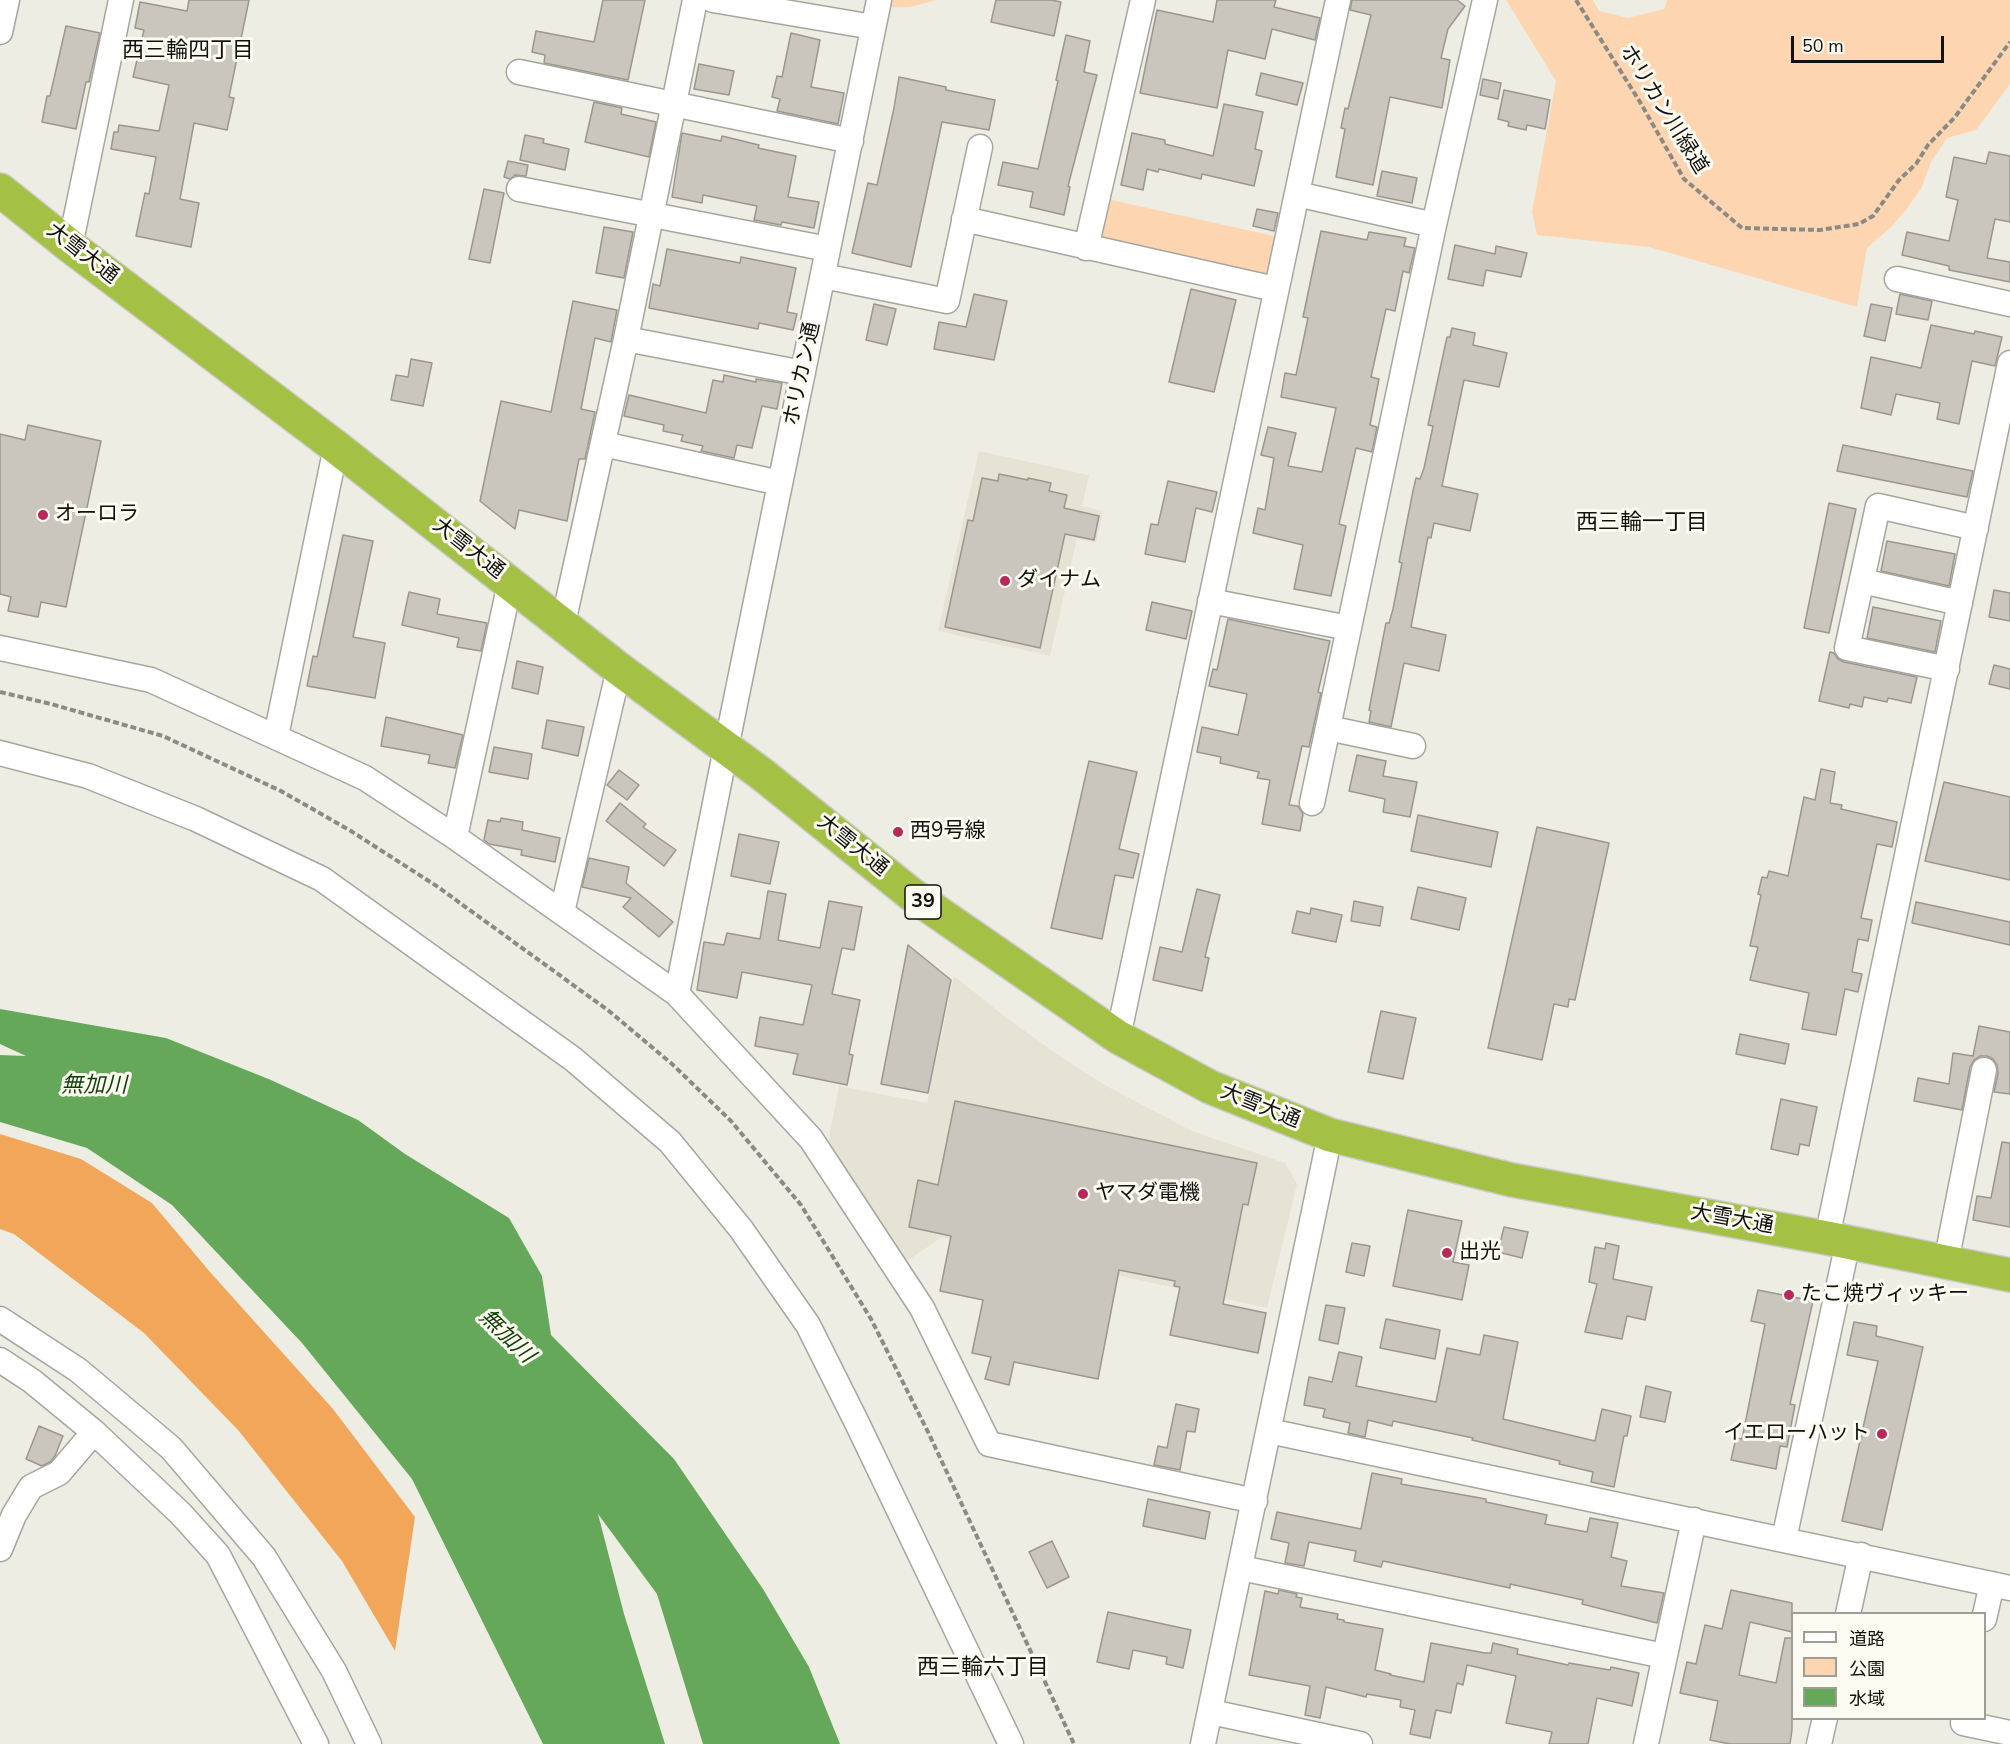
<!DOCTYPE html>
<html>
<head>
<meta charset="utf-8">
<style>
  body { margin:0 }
  #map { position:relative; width:2010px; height:1744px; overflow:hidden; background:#eeede4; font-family:"Nunito Sans","Noto Sans JP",sans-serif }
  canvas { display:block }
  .legend { position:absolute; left:1791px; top:1612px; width:195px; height:108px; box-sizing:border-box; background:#fbfbf1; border:2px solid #9e9d96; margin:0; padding:8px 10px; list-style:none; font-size:18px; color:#12110e }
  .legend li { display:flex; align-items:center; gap:12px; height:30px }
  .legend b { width:30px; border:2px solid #9e9d96 }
  .scale { position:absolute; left:1791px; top:36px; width:153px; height:27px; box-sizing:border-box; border:3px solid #12110e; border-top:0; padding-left:8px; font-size:18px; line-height:21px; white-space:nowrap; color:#12110e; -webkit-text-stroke:4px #fbfbf1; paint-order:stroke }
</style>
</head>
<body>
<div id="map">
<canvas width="2010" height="1744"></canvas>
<ul class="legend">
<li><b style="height:8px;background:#fff"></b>道路</li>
<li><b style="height:16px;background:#fdd5b1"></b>公園</li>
<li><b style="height:16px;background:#66a85a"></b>水域</li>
</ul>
<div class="scale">50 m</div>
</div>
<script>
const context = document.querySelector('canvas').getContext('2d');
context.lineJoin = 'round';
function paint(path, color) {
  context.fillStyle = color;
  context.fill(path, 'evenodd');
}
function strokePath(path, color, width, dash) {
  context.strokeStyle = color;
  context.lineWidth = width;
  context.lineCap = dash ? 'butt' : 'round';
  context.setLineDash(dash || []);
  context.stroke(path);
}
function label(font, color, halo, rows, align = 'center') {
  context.font = font + ' "Nunito Sans","Noto Sans JP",sans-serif';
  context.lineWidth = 6;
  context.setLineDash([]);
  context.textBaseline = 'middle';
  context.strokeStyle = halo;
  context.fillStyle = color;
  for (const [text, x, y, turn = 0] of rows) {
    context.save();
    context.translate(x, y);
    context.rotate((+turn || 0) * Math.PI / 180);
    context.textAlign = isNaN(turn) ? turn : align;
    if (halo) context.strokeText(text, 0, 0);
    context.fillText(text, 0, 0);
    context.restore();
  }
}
paint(new Path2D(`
  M979,451L1089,475L1082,506L1103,511L1096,543L1077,539L1050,656L938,631Z
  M954,976L1008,1019L1064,1059L1110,1088L1192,1131L1285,1163L1297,1184L1267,1308L942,1237L907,1261L828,1144L839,1086L927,1103Z`), '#e5e3d3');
paint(new Path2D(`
  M879,0H937L910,7L877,8Z
  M1506,0H1593L1599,11L1628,18L1664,9L1667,0H2010V84L1976,130L1947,138L1931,162L1922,187L1906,210L1890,228L1867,248L1857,307L1649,247L1537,235L1532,212L1556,81Z
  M1098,197L1287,239L1275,289L1086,248Z`), '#fdd5b1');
paint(new Path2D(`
  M0,1134L81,1159L152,1203L210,1272L333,1409L415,1517L395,1651L342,1561L238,1430L144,1333L14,1234L0,1229Z`), '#f2a65a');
paint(new Path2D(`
  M0,1009L166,1038L271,1080L358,1120L405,1154L509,1218L542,1276L551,1335L674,1459L763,1589L809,1667L840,1744H703L657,1594L598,1514L624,1614L665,1744H543L412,1479L302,1343L172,1205L87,1148L0,1122V1055L26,1056L0,1044Z`), '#66a85a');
const building = new Path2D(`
  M189,0H249L229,97L234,98L227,130L194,123L180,199L199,203L191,247L136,236L145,193L149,194L156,157L111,149L114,132H118L119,125L159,131L169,85L133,77L144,30L135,28L140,2L187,11Z
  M603,0H645L628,80L544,63L545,55L532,52L536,31L594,42Z
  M996,0H1051L1061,2L1054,36L991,22Z
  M1217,0H1276L1274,7L1320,18L1315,40L1272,29L1265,59L1228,50L1217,108L1140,93L1157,10L1213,22Z
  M1352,0H1457L1465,6L1448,29L1441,58L1450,60L1442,108L1390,97L1373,185L1336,177L1345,129L1341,128L1345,108L1348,109L1371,15L1350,10Z
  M66,26L100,33L89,82H86L76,129L42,122L47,96H50Z
  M791,33L820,40L811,87L844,93L838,124L777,111L780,99L772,97L777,76L782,77Z
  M1066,35L1090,41L1084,72L1097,75L1068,186L1070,187L1064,215L1030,207L1033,192L998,185L1003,162L1038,169L1058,81L1056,80Z
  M699,64L734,71L729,95L694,89Z
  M1261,73L1303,83L1297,105L1256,95Z
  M899,77L946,87V90L995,100L989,130L942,122L911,267L852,253L868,183L877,185L894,108Z
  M1483,79L1501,83L1498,99L1480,95Z
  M1504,90L1550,100L1545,129L1527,125L1526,130L1508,126L1509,122L1498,119Z
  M594,102L622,108L621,114L656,122L649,157L585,142Z
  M1224,104L1263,112L1255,149L1262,151L1254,186L1202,174L1201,179L1159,169L1158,172L1147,169L1143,190L1121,185L1132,133L1165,140V144L1213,156Z
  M682,133L721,141L722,136L759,145L758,148L796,156L788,197L819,202L814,228L782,222L781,225L754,220L757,206L703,195L702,203L672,197Z
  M525,135L544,139L543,143L569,149L565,170L520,160Z
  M1989,152L2010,156V222L1995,219L1987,258L2010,262V282L1949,270V266L1902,255L1907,232L1949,241L1958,200L1946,197L1954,157L1986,164Z
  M508,161L528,165L526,176L515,175L510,179L504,177Z
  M1382,171L1417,178L1412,203L1377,196Z
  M484,189L504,193L490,263L469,259Z
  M1257,209L1278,213L1274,231L1253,226Z
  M604,227L633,232L624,278L596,273Z
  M1321,231L1367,240L1369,232L1406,238L1404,246L1415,248L1409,273L1403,271L1395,311L1386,309L1371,377L1379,379L1370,425L1377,427L1372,452L1356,448L1339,524L1346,526L1331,596L1294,589L1303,545L1253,533L1258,508L1265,510L1274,458L1261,455L1268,427L1296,433L1288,466L1322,472L1336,408L1281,397L1285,373L1296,375L1308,318L1303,317Z
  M1455,245L1495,254L1496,246L1527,253L1521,277L1486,270L1483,286L1448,279Z
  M667,249L740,263L741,257L796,268L787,312L797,314L793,330L759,323L758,329L649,308L653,284L660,286Z
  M1191,289L1236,300L1214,392L1169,382Z
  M974,294L1007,301L994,360L934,349L939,322L966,327Z
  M1900,294L1932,301L1928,320L1896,314Z
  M573,301L617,310L611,342L595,338L581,409L595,412L585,459H579L567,521L519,510L515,529L480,501L501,401L551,412Z
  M874,304L896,309L887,345L866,340Z
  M1871,304L1892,308L1885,341L1864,336Z
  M1931,325L1974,334L1975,331L2002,337L1995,366L1972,361L1959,424L1937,419L1940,403L1896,394L1891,415L1861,408L1871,357L1921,368Z
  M1452,328L1475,333L1473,345L1507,353L1499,387L1464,380L1442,486L1478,494L1470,531L1434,523L1431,538L1428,537L1411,627L1446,635L1439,671L1404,663L1391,727L1369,722L1371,711L1369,710L1386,623H1389L1393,609L1402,563L1399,562L1413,491L1416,478L1420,479L1424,468L1433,426L1428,425L1447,337H1450Z
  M411,359L432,363L423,406L391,400L396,375L408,377Z
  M724,375L756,382V379L782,383L777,409L762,406L752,448L737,445L734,458L701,451L703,446L681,441L683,435L663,431L664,425L624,416L629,395L706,413L713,380L723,382Z
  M28,425L101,441L66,607L41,602L38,617L8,611L11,597L0,594V434L25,440Z
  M1843,445L1973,471L1967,497L1837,471Z
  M999,474L1028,480V478L1051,483L1049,491L1067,495L1064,508L1099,516L1094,540L1065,534L1040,648L945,627L968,520L973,521L982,478L998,481Z
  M1168,481L1217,492L1212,512L1196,508L1185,562L1145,554L1151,524L1158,525Z
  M1829,503L1856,509L1829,633L1804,628Z
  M343,535L373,541L353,637L385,643L375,698L307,686L313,656L317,657Z
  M1887,541L1955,554L1949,586L1881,571Z
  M1994,590L2010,593V621L1989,617Z
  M409,592L440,599L437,614L487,623L481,651L457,647L459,638L402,625Z
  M1152,602L1192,611L1186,639L1146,630Z
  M1873,607L1941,621L1935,652L1867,638Z
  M1228,619L1330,641L1318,692L1321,693L1309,747L1302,746L1289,805L1298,806L1303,814L1300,831L1262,824L1270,780L1257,778L1259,772L1220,763L1221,757L1197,752L1202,727L1238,735L1247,694L1209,686L1213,669L1217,670Z
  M1830,652L1834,653L1838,659L1844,662L1917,677L1911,703L1888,698L1887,702L1864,697L1862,707L1850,704L1849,708L1819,701Z
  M517,661L543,667L538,694L512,688Z
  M1994,665L2010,669V689L1989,684Z
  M386,717L463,735L455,768L428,763L430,755L381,746Z
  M547,720L584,727L578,756L542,748Z
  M494,747L532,754L528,779L489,772Z
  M1357,755L1386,761L1383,776L1417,782L1410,817L1383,812L1385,799L1349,791Z
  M1089,761L1137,772L1119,849L1139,854L1133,878L1115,875L1102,939L1051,928Z
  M1821,769L1835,772L1830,803L1842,805L1841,809L1897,822L1892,847L1877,844L1861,918L1872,920L1868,941L1858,939L1852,972L1862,974L1858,992L1845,989L1836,1035L1802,1029L1809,993L1750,980L1758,947L1750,946L1761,895L1758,894L1762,877L1767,878L1769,871L1788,876L1804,797L1815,800Z
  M619,770L639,785L627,800L607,785Z
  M1944,782L2010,797V880L1925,861Z
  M620,803L646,824L643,827L676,850L664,866L606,821Z
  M1418,815L1498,832L1491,867L1411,851Z
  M501,818L523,822L522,830L560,838L555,862L521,855L522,850L489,844L484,840L488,820L500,822Z
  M1537,827L1609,843L1575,1000L1569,999L1568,1007L1554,1004L1542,1060L1488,1048Z
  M739,834L779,842L770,884L731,876Z
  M589,858L629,867L626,883L673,922L659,937L623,907L631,898L582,887Z
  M1418,887L1466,898L1459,930L1411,919Z
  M1197,889L1220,895L1205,957L1209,958L1202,991L1153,980L1160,947L1182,952Z
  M768,891L786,894L778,940L820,948L829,901L862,907L854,950L842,948L832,994L860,1000L849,1054L853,1055L847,1085L793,1074L798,1054L755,1046L760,1017L803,1025L812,985L742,972L737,998L697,990L704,942L724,945L727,933L760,939Z
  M1354,901L1383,907L1380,926L1351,921Z
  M1916,902L2010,922V945L1912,923Z
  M1311,908L1342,915L1336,942L1292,933L1297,911L1310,914Z
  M908,945L951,980L928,1093L881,1084Z
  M1381,1011L1416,1018L1403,1079L1368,1072Z
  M1979,1026L2010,1032V1094L1994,1092L1998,1073L1997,1065L1993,1059L1987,1056H1980L1974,1060L1970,1067L1962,1110L1914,1101L1918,1078L1949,1084L1953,1053L1973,1056Z
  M1740,1034L1789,1044L1785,1064L1736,1054Z
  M1781,1099L1817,1107L1809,1146L1800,1144L1798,1155L1771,1149Z
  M955,1101L1257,1163L1248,1205L1243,1204L1223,1304L1266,1313L1258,1353L1170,1335L1180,1287L1174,1286L1175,1281L1119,1270L1098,1379L1014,1362L1009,1385L985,1379L991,1357L972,1353L983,1300L940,1291L951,1236L909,1227L918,1180L938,1185Z
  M2002,1142L2010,1143V1227L1973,1220L1977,1196L1991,1198Z
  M1408,1210L1462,1221L1453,1262L1469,1265L1462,1300L1393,1286Z
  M1504,1227L1528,1232L1522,1258L1498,1252Z
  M1352,1243L1370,1246L1364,1276L1346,1272Z
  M1606,1243L1619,1246L1613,1279L1652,1287L1645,1320L1627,1316L1622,1339L1585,1332L1597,1284L1589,1282L1595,1247L1605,1249Z
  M1758,1290L1813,1301L1790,1404L1795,1405L1787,1447L1780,1446L1776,1469L1731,1460L1736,1438L1742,1439L1765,1324L1751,1321Z
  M1326,1305L1345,1308L1338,1344L1319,1340Z
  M1386,1319L1440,1330L1435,1359L1380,1348Z
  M1854,1322L1877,1326L1876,1336L1923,1347L1882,1530L1842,1521L1878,1361L1847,1355Z
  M1484,1335L1518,1342L1503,1419L1595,1441L1602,1409L1631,1416L1627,1436H1624L1614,1487L1591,1482L1593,1472L1559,1464L1560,1461L1472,1440L1473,1438L1393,1421L1392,1426L1368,1420L1365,1437L1348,1433L1350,1423L1323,1417L1325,1409L1304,1405L1309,1377L1332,1382L1339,1352L1362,1357L1356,1386L1436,1402L1447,1348L1480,1355Z
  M1646,1386L1671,1392L1665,1422L1640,1417Z
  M1176,1404L1199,1409L1195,1432L1187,1431L1180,1470L1154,1465L1158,1446L1167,1448Z
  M39,1426L63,1436L55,1456L50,1462L42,1466L26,1459Z
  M1372,1473L1402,1479L1401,1484L1486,1499V1502L1547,1515L1545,1524L1587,1532L1590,1518L1618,1523L1611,1557L1627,1561L1621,1586L1664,1593L1657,1623L1582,1604L1583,1600L1510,1584V1588L1383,1561L1381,1567L1354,1561L1356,1551L1309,1542L1304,1566L1285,1563L1289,1543L1271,1539L1277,1512L1361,1529Z
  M1148,1499L1210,1512L1205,1539L1143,1526Z
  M1052,1541L1069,1577L1047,1588L1029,1552Z
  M1279,1590L1297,1594L1296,1597L1302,1598L1300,1607L1338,1614L1337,1619L1344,1620V1622L1383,1629L1375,1670L1391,1674L1390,1675L1424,1682L1431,1643L1485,1653H1491L1493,1643L1518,1649L1517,1654L1568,1665L1569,1663L1610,1670L1611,1667L1639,1673L1632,1706L1597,1698L1588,1744H1549L1552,1732L1506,1723L1516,1676L1467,1665L1463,1685L1457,1683L1451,1713L1436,1710L1430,1738L1410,1734L1415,1710L1400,1707L1401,1700L1367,1694L1366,1697L1326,1687L1320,1718L1305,1715L1310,1686L1249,1675L1265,1591L1278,1594Z
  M1731,1590L1792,1603V1632L1750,1622L1739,1675L1776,1683L1785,1638H1792V1730L1790,1744H1730L1710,1740L1718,1701L1680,1693L1687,1662L1696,1664L1705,1625L1722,1629Z
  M1108,1612L1191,1630L1183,1668L1166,1664L1167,1657L1133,1650L1129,1669L1097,1662Z`);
paint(building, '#cac6be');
strokePath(building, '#9b978f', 1.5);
const minor = new Path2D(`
  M713,0L873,27
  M0,32L7,0
  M519,72L851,141
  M519,189L828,249
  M1297,194L1434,225
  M964,219L1275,289
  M70,246L121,0
  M1086,248L1143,0
  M823,276L947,301L980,147
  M1897,279L2010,304
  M626,339L803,373
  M603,444L780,483
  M1862,581L1960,603
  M1210,601L1349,628
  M563,623L626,339L695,0
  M0,648L151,680L365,778L455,837L677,994L811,1139L922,1308L989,1444L1255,1501
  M1947,669L1847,648L1878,506L1976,528
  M1328,728L1413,746
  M276,736L336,447
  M0,753L88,776L196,819L322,879L573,1059L670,1142L741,1229L808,1325L857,1423L1011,1744
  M1312,803L1434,225L1485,0
  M455,837L510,583
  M562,912L619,669
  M677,994L726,748L879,0
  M1118,1037L1338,0
  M1827,1238L2010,363
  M1946,1262L1984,1070
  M0,1319L78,1370L171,1448L264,1557L334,1671L369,1744
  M0,1360L32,1381L94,1432L181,1514L218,1555L316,1744
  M1269,1431L2010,1588
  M1784,1539L1848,1242
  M0,1549L14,1515L31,1487L59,1473L94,1432
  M1241,1568L1664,1656
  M1848,1614L1861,1555
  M1984,1619L1992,1584
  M1211,1712L1360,1744
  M1963,1723L2010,1733
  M1203,1744L1330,1135
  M1646,1744L1694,1520
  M1819,1744L1825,1718`);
const highway = new Path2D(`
  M0,190L70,246L336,447L619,669L763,775L911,894L1118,1037L1210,1087L1330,1135L1512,1180L1827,1238L2010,1275`);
strokePath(minor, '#a7a69e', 27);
strokePath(highway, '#cbcbca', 36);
strokePath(new Path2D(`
  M1576,0L1640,102L1684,179L1742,228L1820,230L1859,224L1873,216L1899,180L1916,164L1928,145L1955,117L2010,42
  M0,692L51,704L163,736L281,791L351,831L438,887L609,1011L672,1064L731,1121L801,1205L871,1319L929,1434L1074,1744`), '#8b8a84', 4, [6, 3]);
strokePath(minor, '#fff', 24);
strokePath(highway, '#a4c145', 33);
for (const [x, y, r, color] of [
  [43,515,6,"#b82959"],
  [1005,581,6,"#b82959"],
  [898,832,6,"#b82959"],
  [1083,1194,6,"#b82959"],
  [1447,1253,6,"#b82959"],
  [1789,1295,6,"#b82959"],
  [1882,1434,6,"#b82959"]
]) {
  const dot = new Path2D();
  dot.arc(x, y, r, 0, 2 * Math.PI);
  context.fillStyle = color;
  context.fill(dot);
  strokePath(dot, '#fbfbf1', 2);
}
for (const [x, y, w] of [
  [923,902,36]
]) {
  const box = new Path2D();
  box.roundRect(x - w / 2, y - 17, w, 34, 4.5);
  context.fillStyle = '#fbfbf1';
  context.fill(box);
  strokePath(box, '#12110e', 1.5);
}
label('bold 20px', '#12110e', null, [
  ["39",923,902]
]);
label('21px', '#12110e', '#fbfbf1', [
  ["ホリカン川緑道",1663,110,58],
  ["大雪大通",82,254,38],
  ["ホリカン通",803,374,-78],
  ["大雪大通",468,549,38],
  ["大雪大通",852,846,39],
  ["大雪大通",1260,1107,22],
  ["大雪大通",1732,1220,10]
]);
label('21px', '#12110e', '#fbfbf1', [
  ["オーロラ",55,515],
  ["ダイナム",1017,581],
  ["西9号線",910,832],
  ["ヤマダ電機",1095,1194],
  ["出光",1459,1253],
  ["たこ焼ヴィッキー",1801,1295],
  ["イエローハット",1870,1434,"right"]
], 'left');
label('22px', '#12110e', '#fbfbf1', [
  ["西三輪四丁目",188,52],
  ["西三輪一丁目",1642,524],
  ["西三輪六丁目",983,1669]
]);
label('italic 22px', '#123f09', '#fbfbf1', [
  ["無加川",94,1087],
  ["無加川",506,1337,44]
]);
</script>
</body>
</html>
